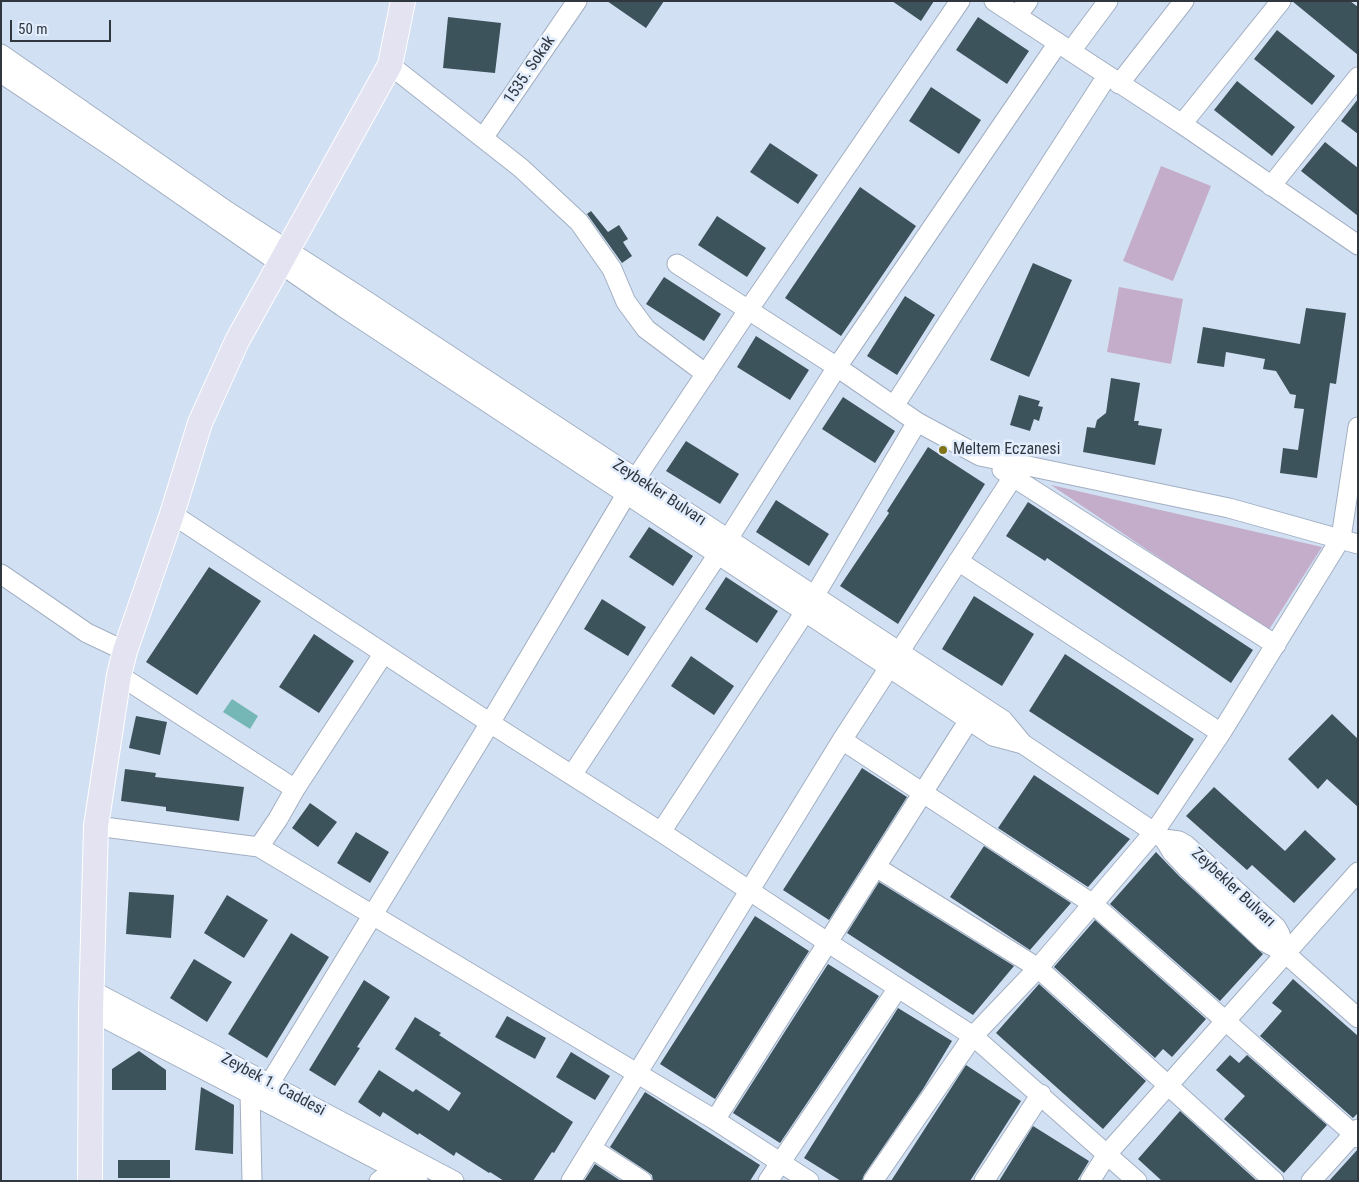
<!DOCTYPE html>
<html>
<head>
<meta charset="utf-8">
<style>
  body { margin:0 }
  #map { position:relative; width:1359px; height:1182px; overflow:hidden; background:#d2e0f4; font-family:"Roboto Condensed",sans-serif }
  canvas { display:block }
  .frame { position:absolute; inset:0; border:2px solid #31373f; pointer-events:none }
  .scale { position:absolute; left:10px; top:20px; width:101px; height:22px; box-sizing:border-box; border:2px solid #31373f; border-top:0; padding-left:6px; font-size:15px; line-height:18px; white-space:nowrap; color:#31373f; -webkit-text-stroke:4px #e2edfd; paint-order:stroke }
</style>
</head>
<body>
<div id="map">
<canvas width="1359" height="1182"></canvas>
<div class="frame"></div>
<div class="scale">50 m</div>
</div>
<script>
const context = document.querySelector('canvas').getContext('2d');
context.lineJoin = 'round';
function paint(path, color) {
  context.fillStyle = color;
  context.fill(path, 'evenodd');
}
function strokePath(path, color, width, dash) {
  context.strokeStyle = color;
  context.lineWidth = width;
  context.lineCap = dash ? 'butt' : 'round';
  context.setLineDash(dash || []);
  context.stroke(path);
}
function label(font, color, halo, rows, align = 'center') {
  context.font = font + ' "Roboto Condensed",sans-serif';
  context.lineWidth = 5;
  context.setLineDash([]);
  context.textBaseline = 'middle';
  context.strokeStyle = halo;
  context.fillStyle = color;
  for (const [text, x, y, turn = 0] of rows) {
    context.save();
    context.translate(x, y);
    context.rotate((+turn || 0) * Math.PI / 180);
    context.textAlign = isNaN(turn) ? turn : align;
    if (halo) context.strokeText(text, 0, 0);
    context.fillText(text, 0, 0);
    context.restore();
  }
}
paint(new Path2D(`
  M1161,166L1211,186L1173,281L1123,261Z
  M1119,287L1183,299L1171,364L1107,352Z
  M1051,485L1322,547L1268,631Z`), '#c3adca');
paint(new Path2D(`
  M232,699L258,716L250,729L223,712Z`), '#75b7b6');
paint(new Path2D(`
  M607,1H664L646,28Z
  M892,1H934L921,21Z
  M1292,1H1350L1358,7V55Z
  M448,17L501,23L495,73L443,68Z
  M978,17L1029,51L1007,84L956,50Z
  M1277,30L1335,76L1312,105L1254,59Z
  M1237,81L1295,127L1272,156L1214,110Z
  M931,87L981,120L959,154L909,121Z
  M1358,99V134L1341,121Z
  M1325,142L1358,168V216L1301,171Z
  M770,143L818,175L798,204L750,172Z
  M860,187L916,226L841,336L785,298Z
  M591,211L608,232L619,225L628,239L623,242L632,256L622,263L587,214Z
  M717,216L766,248L747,277L698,245Z
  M1033,263L1072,280L1029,377L990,360Z
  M664,277L721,314L704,341L646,304Z
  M905,296L935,315L897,375L867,356Z
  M1306,308L1346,313L1336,384L1330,383L1317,478L1280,473L1283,448L1298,450L1304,409L1294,408L1296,395L1290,394L1276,371L1263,369L1265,359L1226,352L1224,367L1197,363L1203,327L1300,344Z
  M756,336L809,370L790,400L737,367Z
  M1111,378L1140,383L1134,421H1139L1138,425L1162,429L1155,465L1083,452L1087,427L1095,428L1097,420L1106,413Z
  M1019,395L1040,401L1038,406L1043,407L1039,421L1034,419L1030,431L1010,425Z
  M843,397L895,431L875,463L822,429Z
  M686,441L739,474L720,504L666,471Z
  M928,447L985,484L898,624L840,586L889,513L887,511Z
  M776,500L829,534L809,566L756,532Z
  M1028,502L1253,650L1231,683L1047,558L1045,561L1006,536Z
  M649,527L693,556L673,586L629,557Z
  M209,567L261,601L197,695L146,662Z
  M726,577L778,611L757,643L705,609Z
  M974,596L1034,634L1002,686L942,649Z
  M602,599L646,627L628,656L584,629Z
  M314,634L354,661L319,713L279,687Z
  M1065,654L1194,739L1158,795L1029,711Z
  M691,656L734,686L714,715L671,686Z
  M1332,714L1358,739V807L1327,779L1318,789L1288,759Z
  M136,716L167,722L160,755L129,748Z
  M862,768L907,797L829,920L783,890Z
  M125,769L156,773L155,777L244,787L239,821L166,811V807L121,801Z
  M1034,775L1130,839L1088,887L998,828Z
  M1214,787L1285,851L1305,830L1336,859L1294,903L1252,865L1247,870L1186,816Z
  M310,803L337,822L318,847L292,828Z
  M356,832L389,852L370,883L337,863Z
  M984,846L1071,903L1030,950L950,897Z
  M1156,852L1179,876L1263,954L1220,1001L1110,904Z
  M879,882L1014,966L973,1015L847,933Z
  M129,892L174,895L171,938L126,934Z
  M227,895L268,920L244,958L204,933Z
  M755,916L809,951L715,1099L660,1064Z
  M1095,920L1206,1019L1172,1057L1163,1049L1155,1058L1054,967Z
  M291,933L329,957L267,1058L228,1034Z
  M194,959L232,982L207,1022L170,998Z
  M828,964L879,996L780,1143L733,1113Z
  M1293,979L1358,1036V1113L1353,1118L1260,1036L1282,1011L1272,1003Z
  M364,980L390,997L357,1047L360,1048L335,1086L309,1070Z
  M1039,984L1146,1081L1103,1129L996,1033Z
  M898,1008L952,1041L923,1089L864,1175L862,1181H841L804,1158Z
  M507,1016L546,1038L535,1059L495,1037Z
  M415,1017L441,1033L439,1035L573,1122L554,1153L552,1152L533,1181H504L490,1172L489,1173L456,1152L454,1156L419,1133L418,1135L383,1112L380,1117L358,1102L379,1070L413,1092L416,1089L449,1111L461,1093L395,1049Z
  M139,1051L166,1070V1090H112V1069Z
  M571,1052L610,1076L595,1100L556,1077Z
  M1230,1055L1239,1063L1247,1055L1327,1125L1284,1173L1224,1119L1245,1096L1216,1070Z
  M966,1065L1021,1101L970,1181H891Z
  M201,1087L234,1105L233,1154L195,1150Z
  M645,1092L760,1165L750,1181H653L652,1175L648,1172L610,1147Z
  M1180,1111L1257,1181H1162L1138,1159Z
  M1033,1126L1089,1161L1077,1181H999Z
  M1358,1149V1181H1329Z
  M118,1160H170V1178H118Z
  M595,1164L621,1181H584Z`), '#3d535c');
const minor = new Path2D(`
  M994,1L1182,124L1358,245
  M1017,16L1028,1
  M1071,51L1108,1
  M1,54L227,211L359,296L1003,720L1023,744L1164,839L1179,841L1186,845L1276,927L1280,934L1285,953
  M390,65L521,168L579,222L612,269L626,302L646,329L706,374
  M1,73L115,149L343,307L993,736L1023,744
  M1119,84L1184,1
  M1182,124L1281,1
  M483,138L577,1
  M1271,186L1358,77
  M677,264L837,367L917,422L980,456L1229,508L1358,544
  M894,406L1107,76
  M1002,470L1276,645
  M172,514L490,723L661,832L827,942L973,1036L1137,1181
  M958,561L1221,733
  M1,574L87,633L125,651
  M119,675L295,789L278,819L259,847
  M842,740L1093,904L1358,1138
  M572,775L728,539L837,367L1058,43
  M295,789L384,653
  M96,826L259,847L715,1120L809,1181
  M661,832L805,612L917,422
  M1164,839L1172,852L1187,868L1265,942L1285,953L1358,1018
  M876,867L1038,968L1274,1181
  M91,990L454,1181
  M91,1011L418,1181
  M270,1083L490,723L636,478L749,309L960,1
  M250,1093L252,1181
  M715,1120L969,720
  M591,1148L642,1181
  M379,1181L396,1169
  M571,1181L842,740L1013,477
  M768,1181L898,988
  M873,1181L973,1036L1038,968L1155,831L1221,733L1341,538L1358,427
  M984,1181L1041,1094
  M1090,1181L1107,1154L1358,872
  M1311,1181L1358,1129`);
const major = new Path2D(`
  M90,1181L91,1011L96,826L119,675L125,651L172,514L200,423L237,341L390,65L403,1`);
strokePath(minor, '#a2afc2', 21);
strokePath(major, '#fff', 26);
strokePath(minor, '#fff', 19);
strokePath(major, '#e3e3f2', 24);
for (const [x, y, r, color] of [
  [943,450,5,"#7f7417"]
]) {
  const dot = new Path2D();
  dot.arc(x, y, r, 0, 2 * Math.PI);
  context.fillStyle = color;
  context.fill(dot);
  strokePath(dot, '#e2edfd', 2);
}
label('16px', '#31373f', '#e2edfd', [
  ["1535. Sokak",530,70,-56],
  ["Zeybekler Bulvarı",659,493,33],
  ["Zeybekler Bulvarı",1233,888,43],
  ["Zeybek 1. Caddesi",273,1085,28]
]);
label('16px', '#31373f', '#e2edfd', [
  ["Meltem Eczanesi",953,450]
], 'left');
</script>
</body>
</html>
